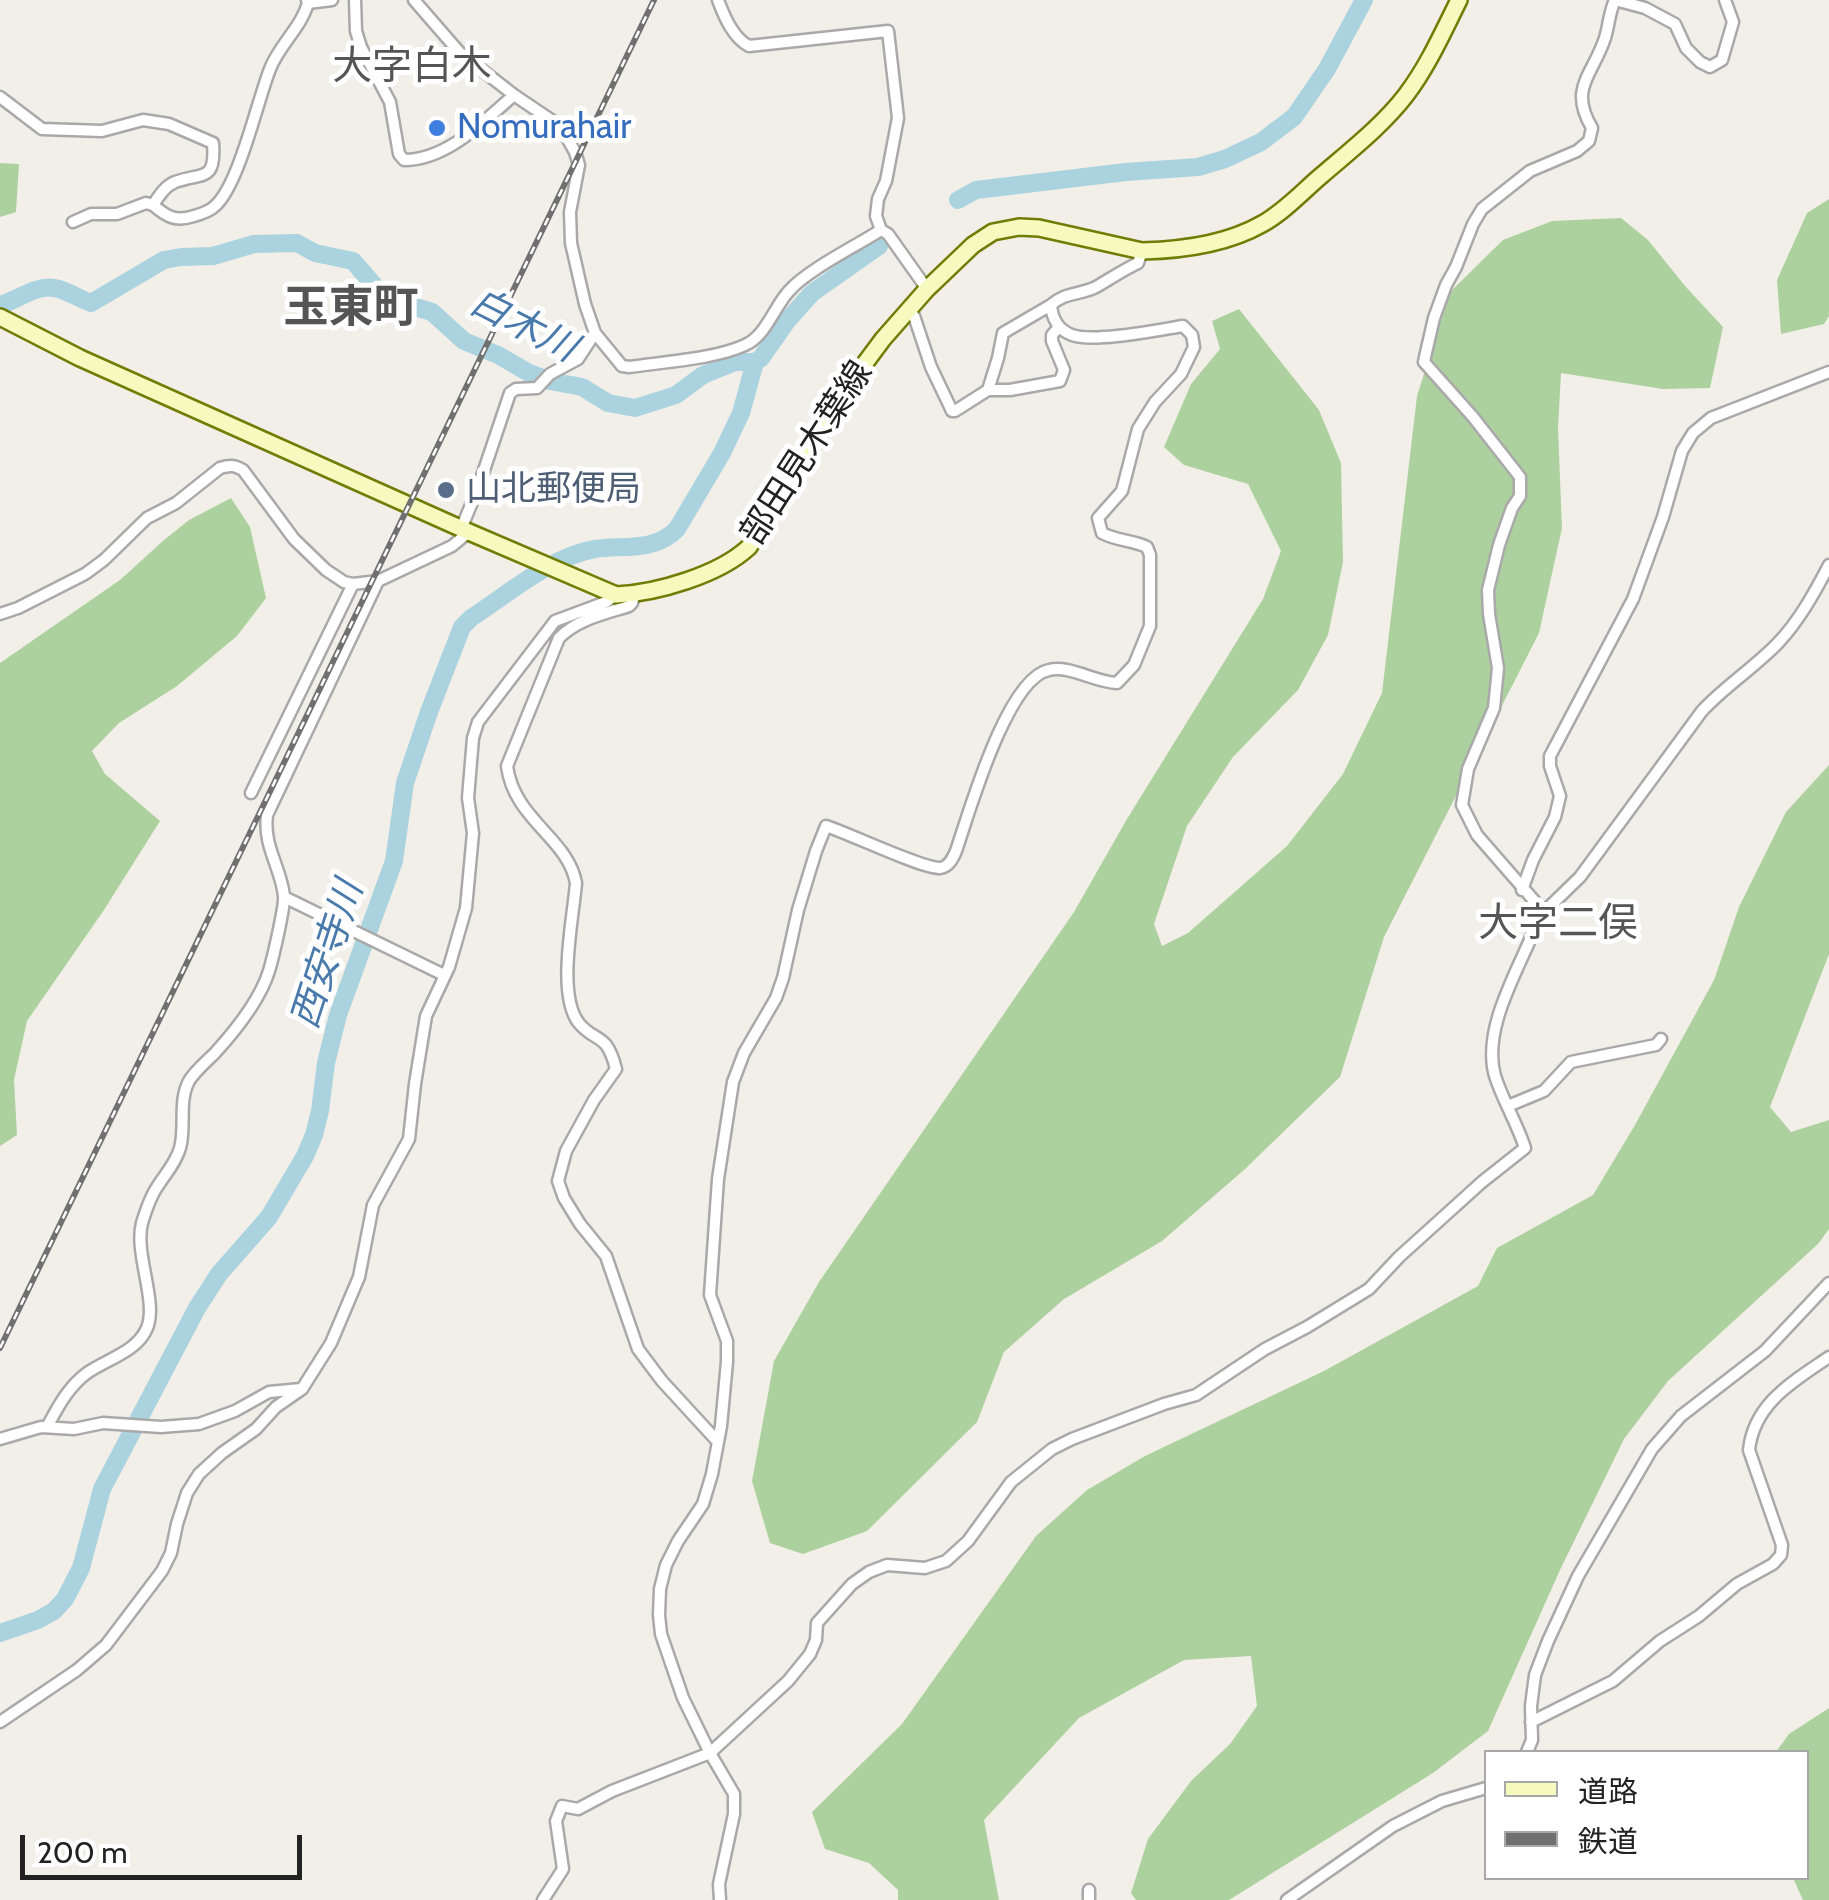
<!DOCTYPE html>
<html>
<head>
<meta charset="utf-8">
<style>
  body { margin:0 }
  #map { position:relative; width:1829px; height:1900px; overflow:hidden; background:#f2efe9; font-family:Cabin,"Noto Sans JP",sans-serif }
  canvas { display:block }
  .legend { position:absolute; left:1484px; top:1750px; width:325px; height:130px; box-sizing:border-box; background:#fff; border:2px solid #a7a7a7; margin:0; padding:12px 18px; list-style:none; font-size:30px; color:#222 }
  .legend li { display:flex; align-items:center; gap:20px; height:50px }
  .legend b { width:50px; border:2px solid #a7a7a7 }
  .scale { position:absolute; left:20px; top:1835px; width:282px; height:45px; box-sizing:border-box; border:5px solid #222; border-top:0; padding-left:12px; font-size:30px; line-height:35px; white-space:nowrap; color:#222; -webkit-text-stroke:8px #fff; paint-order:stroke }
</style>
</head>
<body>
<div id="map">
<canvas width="1829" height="1900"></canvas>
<ul class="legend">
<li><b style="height:12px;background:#f7fabf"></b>道路</li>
<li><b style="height:12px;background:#707070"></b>鉄道</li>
</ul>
<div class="scale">200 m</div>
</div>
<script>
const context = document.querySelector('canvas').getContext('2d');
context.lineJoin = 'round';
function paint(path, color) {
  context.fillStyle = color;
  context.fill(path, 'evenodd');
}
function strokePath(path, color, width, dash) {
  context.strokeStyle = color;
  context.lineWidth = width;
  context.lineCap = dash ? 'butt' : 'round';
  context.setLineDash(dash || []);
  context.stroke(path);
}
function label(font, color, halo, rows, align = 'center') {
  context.font = font + ' Cabin,"Noto Sans JP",sans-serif';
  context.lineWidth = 10;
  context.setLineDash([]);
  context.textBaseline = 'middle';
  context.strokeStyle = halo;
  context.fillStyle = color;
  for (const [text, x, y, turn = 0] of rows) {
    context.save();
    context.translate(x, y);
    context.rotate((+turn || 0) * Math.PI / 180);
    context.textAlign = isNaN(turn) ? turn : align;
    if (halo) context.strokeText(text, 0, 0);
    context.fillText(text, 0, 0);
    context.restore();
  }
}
paint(new Path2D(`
  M0,163L19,164L16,212L0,217Z
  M1829,199V316L1824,324L1781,334L1777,280L1807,213Z
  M1621,218L1648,240L1685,286L1723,327L1710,388L1663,389L1561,373L1558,428L1562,528L1539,633L1384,937L1340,1077L1244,1170L1162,1241L1064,1299L1004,1352L977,1422L867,1531L803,1554L770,1543L752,1481L774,1361L819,1282L1074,912L1127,819L1263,599L1281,551L1248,484L1184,465L1164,447L1191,384L1220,349L1212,321L1239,309L1319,410L1341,463L1343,562L1328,635L1298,690L1233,757L1187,826L1154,924L1162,946L1188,933L1287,846L1343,774L1382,693L1417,396L1450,292L1503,240L1552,221Z
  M231,498L250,527L266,598L237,636L177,686L119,723L92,751L105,774L160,821L104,910L27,1021L14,1080L17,1135L0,1146V663L120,580L164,540L189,520Z
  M1829,765V954L1770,1107L1791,1132L1829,1120V1229L1818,1244L1668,1381L1624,1439L1560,1570L1488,1731L1433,1773L1229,1900H1136L1131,1893L1148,1839L1191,1781L1230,1744L1257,1706L1251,1656L1184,1660L1079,1718L984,1820L999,1900H898V1890L869,1863L825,1849L812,1812L902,1724L1036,1536L1087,1490L1145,1456L1324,1371L1478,1286L1497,1248L1593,1195L1635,1125L1714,980L1739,907L1786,812Z
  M1829,1708V1900H1803L1793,1878H1806V1752H1776L1789,1734Z`), '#add19e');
strokePath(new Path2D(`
  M958,200L976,190L1126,172L1198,167L1225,159L1261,142L1294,117L1327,69L1364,0
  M0,305C18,300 35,285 54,288C67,290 79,299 91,303L164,260L181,257L213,256L254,244L297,243L315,253L353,261L385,298L432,312L464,341L498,355L529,373L550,381L582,387L608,403L635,408L676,395L703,375L735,362H755L761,358L787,321L812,293L879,246
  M0,1633L38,1620L54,1611L65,1599L81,1568L102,1489L197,1308L219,1274L269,1217L305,1156L314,1135L320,1111L326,1063L338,1015L394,861L405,783L429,712L462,627L471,618C508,594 552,556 595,549C624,545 655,552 677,529L722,453L741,413L755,362`), '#aad3df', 18);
const street = new Path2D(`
  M355,0L356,31L361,47L390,102L399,154L404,160C447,160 484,121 514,95
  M414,0L460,53L514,95L557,124L566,136L575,152L579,165L570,212L571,243L585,304L595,333L622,366L629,367C663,362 715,359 745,345C766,336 774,307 789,291C807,270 856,246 881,230
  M718,0C724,16 733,38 749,46L888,31L898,118L886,181L878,199L876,216L881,230L888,234L927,289
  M308,3L332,0
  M0,97L42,129L102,131L143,120L169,124L213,143C216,183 202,172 175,182C165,186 159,196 153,205C167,217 176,222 194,216C201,214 210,211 215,206C239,185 257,102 270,69C279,45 301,28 308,3L307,0
  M73,222L91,214H117L146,203L153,205
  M908,311L914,316L931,367L952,411H955L988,390H1010L1060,381L1064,370L1052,341V335L1059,327
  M988,390L998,358L1003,333L1051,305
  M461,529L478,488L510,393L516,389L537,388L550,374L578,359L595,333
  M635,594L632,603L629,606C604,614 578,619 559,638L507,766C514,820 568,838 576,883C573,919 557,993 578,1022C595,1044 606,1030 616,1069L594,1100L566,1151L558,1181L564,1198L580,1224L606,1256L638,1349L662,1381L718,1442
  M0,614L18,608L85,574L104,560L147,518L176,503L220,468C230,465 234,465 243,470L294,539L326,570L344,582L353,584L378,581L452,546L469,532
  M251,793L353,584
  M1522,890L1533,860L1555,817L1560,796L1550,766V756L1633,599L1663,517L1682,451L1693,433L1711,418L1829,372
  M284,897L444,975
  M1544,912L1477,835L1462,805L1468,769L1494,708L1498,668L1489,614L1488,590L1499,545L1512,508L1520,496V477L1473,417L1424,362L1425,357L1434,318L1446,285L1456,267L1473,224L1482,209L1530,171L1577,151L1589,141L1592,128C1568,88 1593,75 1605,38C1609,25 1609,13 1615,0L1645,8L1675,24L1686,48L1700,62L1710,67L1722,60L1733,22L1725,0
  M1508,1106L1544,1091L1571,1062L1656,1045L1661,1039
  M47,1427C58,1407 68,1387 87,1373C107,1359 137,1352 147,1328C158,1302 134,1253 142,1223C145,1213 149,1202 153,1194C161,1178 175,1166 180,1148C186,1127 178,1101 189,1081C195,1071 206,1062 215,1053C235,1031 260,1000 269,971C273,958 285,906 284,896C281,867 263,847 267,815L378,581
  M0,1439L41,1427L74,1429L103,1423L161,1427L199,1424L235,1411L269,1392L301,1389
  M0,1722L77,1670L106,1645L162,1571L171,1553L177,1524L187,1493L199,1474L222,1453L256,1429L276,1407L302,1389L331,1343L359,1277L373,1205L409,1139L415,1084L426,1016L449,967L466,908L473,833L468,798L473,738L478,722L555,621L606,602L616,595
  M1531,1722L1613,1681L1660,1641L1699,1616L1737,1584L1773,1564L1781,1555L1782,1545L1749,1450C1754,1403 1794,1381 1829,1357
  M1527,1752L1532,1740L1531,1706L1535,1675L1548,1641L1578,1576L1652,1449L1681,1416L1765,1351L1829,1283
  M543,1900L563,1869L556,1821L562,1806L578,1809L612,1791L710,1753L788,1681L810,1654L816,1640L817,1623L852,1584L869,1572L887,1565L925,1568L946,1561L968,1541L1011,1482L1052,1449L1072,1439L1164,1404L1196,1395L1265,1349L1307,1327L1369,1289L1399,1257L1482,1182L1525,1148C1517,1123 1503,1101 1495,1076C1481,1027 1521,966 1538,921L1544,912L1580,877L1702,711C1725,686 1754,668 1778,643C1799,621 1815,592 1829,565
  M720,1900L719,1884L734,1814V1794L710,1753L683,1698L661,1634L659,1615L660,1589L666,1565L678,1541L703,1504L712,1474L721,1426L727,1362V1341L710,1295L718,1179L733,1082L744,1053L776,998L783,978L798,910L816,851L826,826C848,833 923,869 940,868C949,867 953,858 956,851C969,813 1007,678 1049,670C1070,665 1094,682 1117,683L1134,665L1150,626V555L1147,547C1132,540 1117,541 1102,533L1098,518L1122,491L1138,429L1155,402L1181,374L1194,347L1192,335L1183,326C1158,330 1094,343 1072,335C1058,330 1052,318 1051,305C1065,292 1080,295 1096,287C1110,279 1123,270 1138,263L1142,251
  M1089,1900V1890
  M1287,1900L1393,1826L1442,1801L1486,1788`);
const secondary = new Path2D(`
  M0,317L80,358L469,532L616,595C657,593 719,575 749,547L857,374L883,339L927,289L973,245L993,232L1019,227L1039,228L1142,251C1182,250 1227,244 1262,224C1284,212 1303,191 1322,175C1351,150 1383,125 1406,95C1428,66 1443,32 1459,0`);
strokePath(street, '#a9a9a9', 15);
strokePath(secondary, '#707d05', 20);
strokePath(street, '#fff', 10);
strokePath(secondary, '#f7fabf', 15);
const rail = new Path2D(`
  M0,1348L654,0`);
strokePath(rail, '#707070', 6);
strokePath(rail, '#fff', 2.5, [8]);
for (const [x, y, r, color] of [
  [437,128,10,"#3f7fe0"],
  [446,490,10,"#5c6f8a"]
]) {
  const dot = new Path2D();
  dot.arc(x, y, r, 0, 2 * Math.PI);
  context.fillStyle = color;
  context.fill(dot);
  strokePath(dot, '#fff', 4);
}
label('35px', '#366cbe', '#fff', [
  ["Nomurahair",457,128]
], 'left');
label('35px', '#222', '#fff', [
  ["部田見木葉線",807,453,-57]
]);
label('35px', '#4e5e75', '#fff', [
  ["山北郵便局",466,490]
], 'left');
label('italic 38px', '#4a7aab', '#fff', [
  ["白木川",523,326,27],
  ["西安寺川",328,955,-72]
]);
label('40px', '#555', '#fff', [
  ["大字白木",412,67],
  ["大字二俣",1558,924]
]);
label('bold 45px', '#555', '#fff', [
  ["玉東町",351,309]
]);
</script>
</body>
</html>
